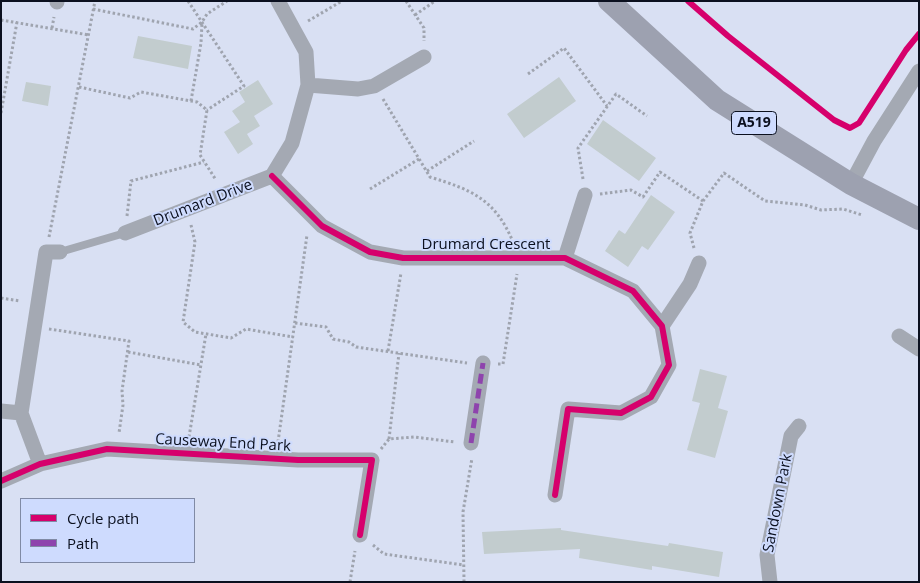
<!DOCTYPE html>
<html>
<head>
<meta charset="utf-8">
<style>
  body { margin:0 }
  #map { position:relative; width:920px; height:583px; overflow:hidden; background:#d9e0f3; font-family:"Open Sans",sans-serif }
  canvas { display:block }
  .frame { position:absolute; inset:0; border:2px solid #0b101f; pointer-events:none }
  .legend { position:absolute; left:20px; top:498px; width:175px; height:65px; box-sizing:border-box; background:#cedbfe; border:1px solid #808aa5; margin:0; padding:6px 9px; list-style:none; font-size:15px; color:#0b101f }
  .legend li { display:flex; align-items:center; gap:10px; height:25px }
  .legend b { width:25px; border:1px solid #808aa5 }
</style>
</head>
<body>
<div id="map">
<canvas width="920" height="583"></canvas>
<div class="frame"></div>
<ul class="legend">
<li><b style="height:6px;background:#d6006c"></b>Cycle path</li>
<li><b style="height:6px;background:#8e44ad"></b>Path</li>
</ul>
</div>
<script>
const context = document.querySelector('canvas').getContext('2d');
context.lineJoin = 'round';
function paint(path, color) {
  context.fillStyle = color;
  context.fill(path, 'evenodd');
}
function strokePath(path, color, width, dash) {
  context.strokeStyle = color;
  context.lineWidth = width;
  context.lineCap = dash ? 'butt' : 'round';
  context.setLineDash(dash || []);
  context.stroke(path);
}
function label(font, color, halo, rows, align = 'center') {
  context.font = font + ' "Open Sans",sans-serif';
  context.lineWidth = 4;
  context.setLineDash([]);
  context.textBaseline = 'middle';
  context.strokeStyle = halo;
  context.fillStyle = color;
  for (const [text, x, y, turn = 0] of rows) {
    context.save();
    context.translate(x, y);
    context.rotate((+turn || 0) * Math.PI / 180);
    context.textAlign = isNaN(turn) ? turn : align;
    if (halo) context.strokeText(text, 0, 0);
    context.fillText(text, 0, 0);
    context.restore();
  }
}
paint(new Path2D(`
  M138,36L192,46L188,69L133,58Z
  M559,77L576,101L524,138L507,114Z
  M258,80L273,104L254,116L260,126L247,134L253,144L238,154L224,132L240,122L232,111L245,102L239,92Z
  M26,82L51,86L48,106L22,101Z
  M603,120L656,158L639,181L587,144Z
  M651,195L675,212L648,250L642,246L628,267L605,251L619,230L625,234Z
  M700,369L727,376L718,408L728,411L715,458L687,450L700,403L692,401Z
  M561,528V530L668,546L669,543L723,552L719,577L652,566V570L579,558L580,549L484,554L482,532Z`), '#c2ccce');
strokePath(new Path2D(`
  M188,1L244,86L207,110
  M406,1L424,28V41
  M93,9L193,29L202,22L207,14L227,1
  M415,15L435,1
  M1,20L89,35
  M308,21L342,1
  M52,28L54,17
  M528,74L564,48L607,106
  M79,87L130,98L141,92L191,101L197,102L207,110L200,155L216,180
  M383,99L430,177C472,190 495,199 513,242
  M191,101L201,43L202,23
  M1,113L17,22
  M427,171L474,141
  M583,179L578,148L616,94L647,116
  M370,189L419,159
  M600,194L631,190L643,197L660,172L703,201
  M127,216L131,181L204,162
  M191,225L195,242L183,322L195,332L231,338L246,329L293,337
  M49,237L95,1
  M694,248L690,233L703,201L724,173L765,201L805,205L821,210L843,209L862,215
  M1,298L20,301
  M295,323L326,327L333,339L349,342L356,347L467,363
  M49,329L129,341L122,391L123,405L119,433
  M388,351L401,273
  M128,352L201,365
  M498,364H503L517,274
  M189,437L206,334
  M389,439L399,353
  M278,442L307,235
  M381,449L389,439L414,437L455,442
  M373,545L384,554L464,565
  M350,582L355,551
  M464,582L463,512L472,458`), '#9fa4af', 3, [2.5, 2.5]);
strokePath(new Path2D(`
  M60,252L125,233`), '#a4a9b3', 8);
strokePath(new Path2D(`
  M57,2V1
  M308,85L358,89L374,86L424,57
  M272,176L322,226L370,252L403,258H565L633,291L662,326L669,365L651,397L621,413L568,409L555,495
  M851,184L874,141L919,71
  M125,233L272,176L292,143L308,85L306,52L278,1
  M565,258L585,195
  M662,326L690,284L699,263
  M899,336L919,349
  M1,411L21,413
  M471,443L483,363
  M40,464L21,413L46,252H60
  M1,481L40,464L107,449L298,460H372L360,535
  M770,582L767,555L791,436L799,426`), '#a4a9b3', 15);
strokePath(new Path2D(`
  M609,1L717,100L851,184L919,219`), '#9da1b0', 22);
strokePath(new Path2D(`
  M471,443L483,363`), '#8e44ad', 5, [10, 5]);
strokePath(new Path2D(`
  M688,1L728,36L834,120L850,128L859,123L906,50L919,34
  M272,176L322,226L370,252L403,258H565L633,291L662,326L669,365L651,397L621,413L568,409L555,495
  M1,481L40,464L107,449L298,460H372L360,535`), '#d6006c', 6);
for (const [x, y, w] of [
  [754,123,45]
]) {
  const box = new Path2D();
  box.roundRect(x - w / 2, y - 11.5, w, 23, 4);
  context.fillStyle = '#cedbfe';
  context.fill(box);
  strokePath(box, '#0b101f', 1);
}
label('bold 14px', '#0b101f', null, [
  ["A519",754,123]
]);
label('15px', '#0b101f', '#cedbfe', [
  ["Drumard Drive",203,203,-21],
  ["Drumard Crescent",486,245],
  ["Causeway End Park",223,443,3],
  ["Sandown Park",778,503,-79]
]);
</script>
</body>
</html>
